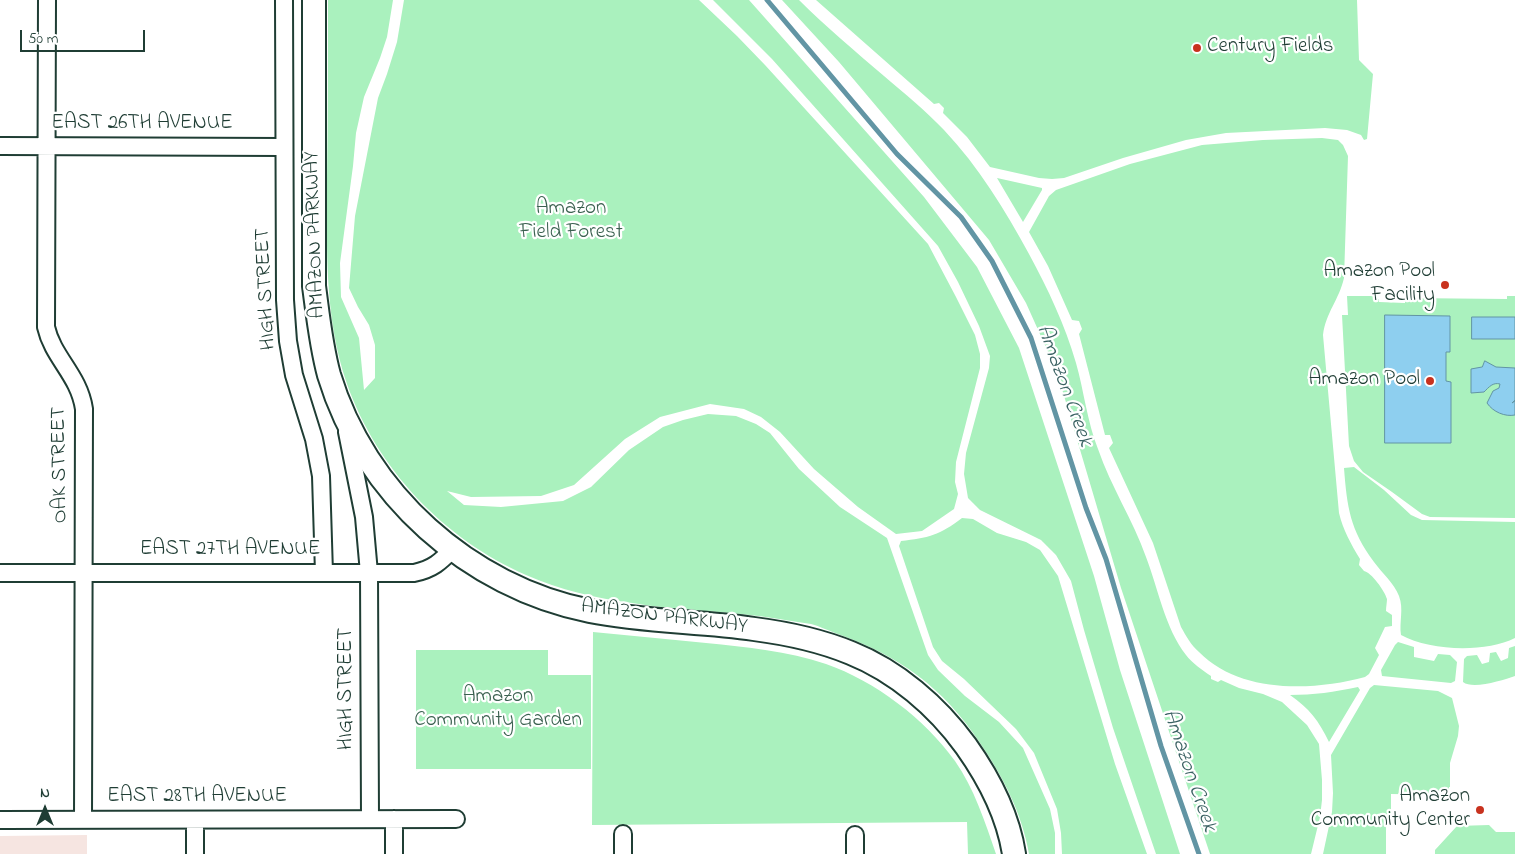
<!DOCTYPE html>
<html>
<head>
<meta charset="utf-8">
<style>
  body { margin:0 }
  #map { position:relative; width:1515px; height:854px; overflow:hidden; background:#fff; font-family:"Indie Flower",sans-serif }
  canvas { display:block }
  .north { position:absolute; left:20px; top:784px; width:50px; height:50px; -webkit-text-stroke:4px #fff; paint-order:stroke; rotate:0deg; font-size:14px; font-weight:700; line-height:20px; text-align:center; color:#1f3d34 }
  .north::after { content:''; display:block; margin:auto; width:18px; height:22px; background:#1f3d34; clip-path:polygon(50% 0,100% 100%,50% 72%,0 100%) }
  .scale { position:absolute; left:20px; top:30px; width:125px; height:22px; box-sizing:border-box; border:2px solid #1f3d34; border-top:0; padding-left:6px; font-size:15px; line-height:18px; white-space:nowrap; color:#1f3d34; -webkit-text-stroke:4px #fff; paint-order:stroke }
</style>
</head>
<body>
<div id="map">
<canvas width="1515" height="854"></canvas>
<div class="north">N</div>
<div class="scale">50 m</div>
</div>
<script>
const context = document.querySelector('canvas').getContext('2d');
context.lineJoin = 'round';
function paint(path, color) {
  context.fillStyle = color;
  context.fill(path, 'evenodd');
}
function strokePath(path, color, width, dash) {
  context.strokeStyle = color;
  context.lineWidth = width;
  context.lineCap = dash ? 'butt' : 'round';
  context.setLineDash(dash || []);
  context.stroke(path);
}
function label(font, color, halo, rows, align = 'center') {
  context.font = font + ' "Indie Flower",sans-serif';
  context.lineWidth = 4.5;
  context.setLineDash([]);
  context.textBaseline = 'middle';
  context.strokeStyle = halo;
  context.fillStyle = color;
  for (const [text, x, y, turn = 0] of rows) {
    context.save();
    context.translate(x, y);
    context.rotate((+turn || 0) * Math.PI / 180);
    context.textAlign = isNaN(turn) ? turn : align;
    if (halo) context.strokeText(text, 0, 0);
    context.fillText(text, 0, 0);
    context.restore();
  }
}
paint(new Path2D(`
  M87,835V854H0V836Z`), '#f6e5e1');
paint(new Path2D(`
  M328,0H393L387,37L380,58L364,97L356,133L353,166L340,263L341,297L359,338L364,390L375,378V345L369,325L358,307L349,288L355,216L378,98L387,74L397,42L404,0H699L737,36L765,65L928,244L956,297L975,335L980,354V368L956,462L955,482L958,494L954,509L922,531L896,534L858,507L814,469L780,432L761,417L744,409L710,404L660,417L625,439L574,485L541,496L471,497L447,491L464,505L501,507L563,501L591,487L629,450L663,427L683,420L708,414L736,416L756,424L770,433L799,469L840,507L887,538L928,655L938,670L965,696L999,722L1023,748L1050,809L1055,833V854H1029C1022,813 1003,777 980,743C943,687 898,655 835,633C827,630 819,626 811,624C800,622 789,621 779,619C730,611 681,611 632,603C596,598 560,590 526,575C444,539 377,469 347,384C324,318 327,248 327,180C328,120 328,60 328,0Z
  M713,0H749L924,197L977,267L1019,348L1094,576L1120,670L1180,854H1156L1113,728L1084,630L1071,581L1056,555L1041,540L980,510L968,498L964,474L966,453L989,368L990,356L979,326L958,282L938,246L772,59Z
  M782,0H799C826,27 855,51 884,76C904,93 926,111 944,130C979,167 1005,210 1029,254C1048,289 1065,325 1076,363C1084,391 1087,421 1098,449C1111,487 1133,520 1146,557C1158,588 1165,628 1186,655C1192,663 1202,670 1211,676V679L1218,682L1221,680L1239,688L1263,694L1282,702L1307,725L1319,744L1322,780V800L1320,817L1311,854H1210L1121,588L1057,372L1026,303L989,240L839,62Z
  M816,0H1357L1359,60L1373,74L1367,139L1364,140L1361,135L1347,130L1325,128L1226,133L1186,140L1123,158L1064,178L1052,179L1039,178L990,167L967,137L943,113L944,108L939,103L934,104Z
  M1322,138L1338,140L1343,145L1348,156L1344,278C1339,300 1326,312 1323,335L1339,513C1343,530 1351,544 1360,559L1359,565L1364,571C1371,572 1385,591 1387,599C1387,602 1386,607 1386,611L1392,615V626L1385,627L1375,648L1379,655L1369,674L1365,677C1313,691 1240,694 1199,652C1191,645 1186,636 1181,627L1153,543L1109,448L1113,443L1110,435H1105L1079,334L1082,329L1079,321L1072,320L1048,266L1029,232L1049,196L1056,190L1130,164L1202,145L1263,140Z
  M997,178L1042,188V190L1023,222Z
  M1347,296H1375V299H1379V302L1405,303V298L1507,299V296H1515V518L1430,517L1422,514L1392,492L1363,472L1354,461L1349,446L1342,315H1348Z
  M1354,467L1384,490L1411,515L1422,520L1515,522V638C1485,653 1430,651 1401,635C1399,622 1404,609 1399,596C1394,583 1382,573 1374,562C1350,530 1347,507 1344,468Z
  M962,518L973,519L997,533L1026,542L1040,550L1058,576L1115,764L1147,854H1062L1061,833L1057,809L1034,753L1016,729L964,679L942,661L933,647L899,546L901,541C928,538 940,535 962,518Z
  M593,632C631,636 669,639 706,643C747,647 787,651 826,664C875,681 925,719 955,761C974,788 985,822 996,854H968L967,822L592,825Z
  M1398,642L1414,647V657L1434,661L1438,654L1450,655L1457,662L1455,681L1451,683L1382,676L1381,670L1395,645Z
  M1515,646V676C1503,680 1473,690 1463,682L1464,659L1467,656L1477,655L1482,664L1489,662L1490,653L1496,652L1501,661L1508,658L1509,648Z
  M416,650H548V675H591V769H416Z
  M1374,685L1438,691L1452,698L1459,726L1458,736L1450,763V787H1449V795L1391,794V818L1386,819V854H1323L1332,812L1333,793L1331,755L1370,688Z
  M1358,687L1360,690L1329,742C1319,721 1309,708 1290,695C1313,695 1335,692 1358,687Z
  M1489,825L1496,832H1515V854H1435V850L1457,826Z`), '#aaf1be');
const water = new Path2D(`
  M1385,315L1450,316V352H1446V381L1451,382V443H1385Z
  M1472,317H1515V339H1472Z
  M1485,361L1496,367L1515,368V400L1512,403L1515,401V415C1505,417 1493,412 1487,403L1493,391L1499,388L1500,384C1493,382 1489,387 1484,392L1471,393V369L1482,367Z`);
paint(water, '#8ecfef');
strokePath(water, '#6295a4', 1);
strokePath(new Path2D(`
  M767,0L897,154L961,217L992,261L1031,338L1086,508L1106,559L1161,746L1199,854`), '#6295a4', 5);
const minor = new Path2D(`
  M47,0L46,327C53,358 79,375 84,409L83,820
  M284,0L285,300L288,341L294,375L314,439L321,476L324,573
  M0,146L284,147
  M347,432L364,517L369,573L370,819
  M0,573H414C433,569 440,562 453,549
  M0,820L456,819
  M195,854V820
  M394,854V819
  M623,854V834
  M855,854V835`);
const secondary = new Path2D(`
  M314,0V286C318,316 321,346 329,375C365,494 469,587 590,611C644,622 700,621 754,629C785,633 822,641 851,653C896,671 937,706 966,746C988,777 1008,815 1014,854`);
strokePath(minor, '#1f3d34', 20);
strokePath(secondary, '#1f3d34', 26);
strokePath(minor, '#fff', 16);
strokePath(secondary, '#fff', 22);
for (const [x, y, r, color] of [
  [1197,48,5,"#c8321e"],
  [1445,285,5,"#c8321e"],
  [1430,381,5,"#c8321e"],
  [1480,810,5,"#c8321e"]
]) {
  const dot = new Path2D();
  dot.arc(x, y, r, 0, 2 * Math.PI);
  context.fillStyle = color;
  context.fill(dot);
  strokePath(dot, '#fff', 2);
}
label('21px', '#1f3d34', '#fff', [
  ["Century Fields",1207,48,"left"],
  ["Amazon Pool",1435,273],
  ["Facility",1435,297],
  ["Amazon Pool",1420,381],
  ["Amazon",1470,798],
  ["Community Center",1470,822]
], 'right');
label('21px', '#1f3d34', '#fff', [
  ["EAST 26TH AVENUE",142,125],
  ["AMAZON PARKWAY",316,235,-92],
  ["HIGH STREET",267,289,-93],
  ["OAK STREET",61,465,-91],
  ["EAST 27TH AVENUE",230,551],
  ["AMAZON PARKWAY",664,618,7],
  ["HIGH STREET",348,689,-90],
  ["EAST 28TH AVENUE",197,798]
]);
label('21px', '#3b6150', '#fff', [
  ["Amazon",571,210],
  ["Field Forest",571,234],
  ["Amazon",498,698],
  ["Community Garden",498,722]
]);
label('italic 22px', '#3b6263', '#fff', [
  ["Amazon Creek",1063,386,70],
  ["Amazon Creek",1188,771,71]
]);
</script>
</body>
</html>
